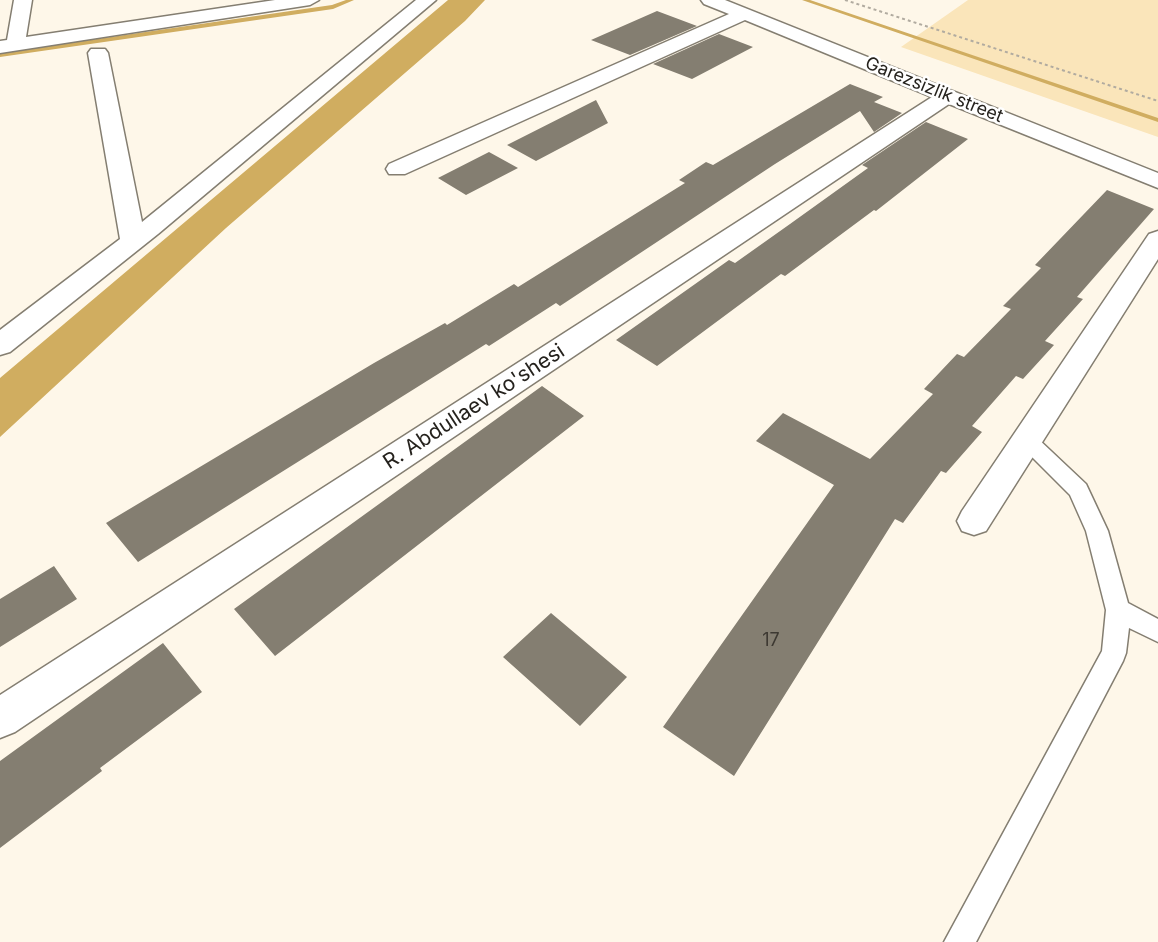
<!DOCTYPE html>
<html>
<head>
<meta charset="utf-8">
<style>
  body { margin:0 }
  canvas { display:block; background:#fef7e9 }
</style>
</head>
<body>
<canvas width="1158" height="942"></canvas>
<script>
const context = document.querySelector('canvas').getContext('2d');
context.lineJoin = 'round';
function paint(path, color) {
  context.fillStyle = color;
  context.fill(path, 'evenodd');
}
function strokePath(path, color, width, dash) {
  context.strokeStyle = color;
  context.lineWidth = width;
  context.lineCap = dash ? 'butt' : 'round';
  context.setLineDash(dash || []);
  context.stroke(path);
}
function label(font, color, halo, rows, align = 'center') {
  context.font = font + ' Inter,sans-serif';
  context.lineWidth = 5;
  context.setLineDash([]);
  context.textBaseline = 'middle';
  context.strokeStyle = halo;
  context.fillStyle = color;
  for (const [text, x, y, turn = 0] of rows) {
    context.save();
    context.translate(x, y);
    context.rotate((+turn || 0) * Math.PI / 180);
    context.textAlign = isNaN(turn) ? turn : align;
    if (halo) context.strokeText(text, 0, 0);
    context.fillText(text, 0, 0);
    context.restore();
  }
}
paint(new Path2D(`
  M968,0H1158V137L901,47Z`), '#fae5ba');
paint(new Path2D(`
  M448,0H485L465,21L226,228L0,437V378Z`), '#d0ad60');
paint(new Path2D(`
  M346,0H354L333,9L0,57V53L332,5Z
  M802,0H810L1158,118V122Z`), '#d0ad60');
paint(new Path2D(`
  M657,11L697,26L630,55L591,40Z
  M719,34L753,47L692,79L653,64Z
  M850,84L883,97L874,102L902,113L874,132L860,111L775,164L560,306L556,303L489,346L486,344L138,562L106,523L374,363L445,323L447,325L514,284L518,287L685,183L679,180L706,162L713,165Z
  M596,100L608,123L536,161L507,145Z
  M926,122L968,139L876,211L874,210L785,276L781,274L657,366L616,340L729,260L735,263L790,224L868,168L862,165Z
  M489,152L518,168L466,195L438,178Z
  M1107,190L1154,209L1077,297L1083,299L1045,341L1054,345L1023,379L1016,376L972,426L982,432L946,473L941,471L903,523L895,519L734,776L663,727L834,485L756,441L783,413L870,459L933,394L924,389L957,354L964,357L1011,309L1003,306L1041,268L1035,265Z
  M542,386L584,416L275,656L234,609Z
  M54,566L77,599L0,647V599Z
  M551,613L627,677L580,726L503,657Z
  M163,643L202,692L100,768L102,771L0,848V761Z`), '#847e71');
const lane = new Path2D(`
  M1027,432L1034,435L1086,484L1108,531L1128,603L1158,619V642L1129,628L1126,653L1123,661L976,942H944L1102,651L1106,610L1086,531L1070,495L1020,445L1017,440L1020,435Z`);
const street = new Path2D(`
  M14,0H32L26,37L275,0H319L310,5L0,53V41L7,40Z
  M416,0H436L158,234L10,352L0,355V330L120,239L88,53L91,49H105L108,53L142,222Z
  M701,0H725L1158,173V188L949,104L15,732L0,738V695L932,97L745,20L405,174H389L386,169L389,164L729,14L704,4Z
  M1158,231V259L986,531L974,535L962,531L957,521L962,511L1149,234Z`);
strokePath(lane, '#847e71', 3);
strokePath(street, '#847e71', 3);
strokePath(new Path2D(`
  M845,0L1158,101`), '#b1aba0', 2, [3, 3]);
paint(lane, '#fff');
paint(street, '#fff');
label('18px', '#25221d', '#fff', [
  ["Garezsizlik street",934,90,22]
]);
label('18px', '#3d3932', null, [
  ["17",771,641]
]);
label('21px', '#25221d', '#fff', [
  ["R. Abdullaev ko'shesi",474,407,-33]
]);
</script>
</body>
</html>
